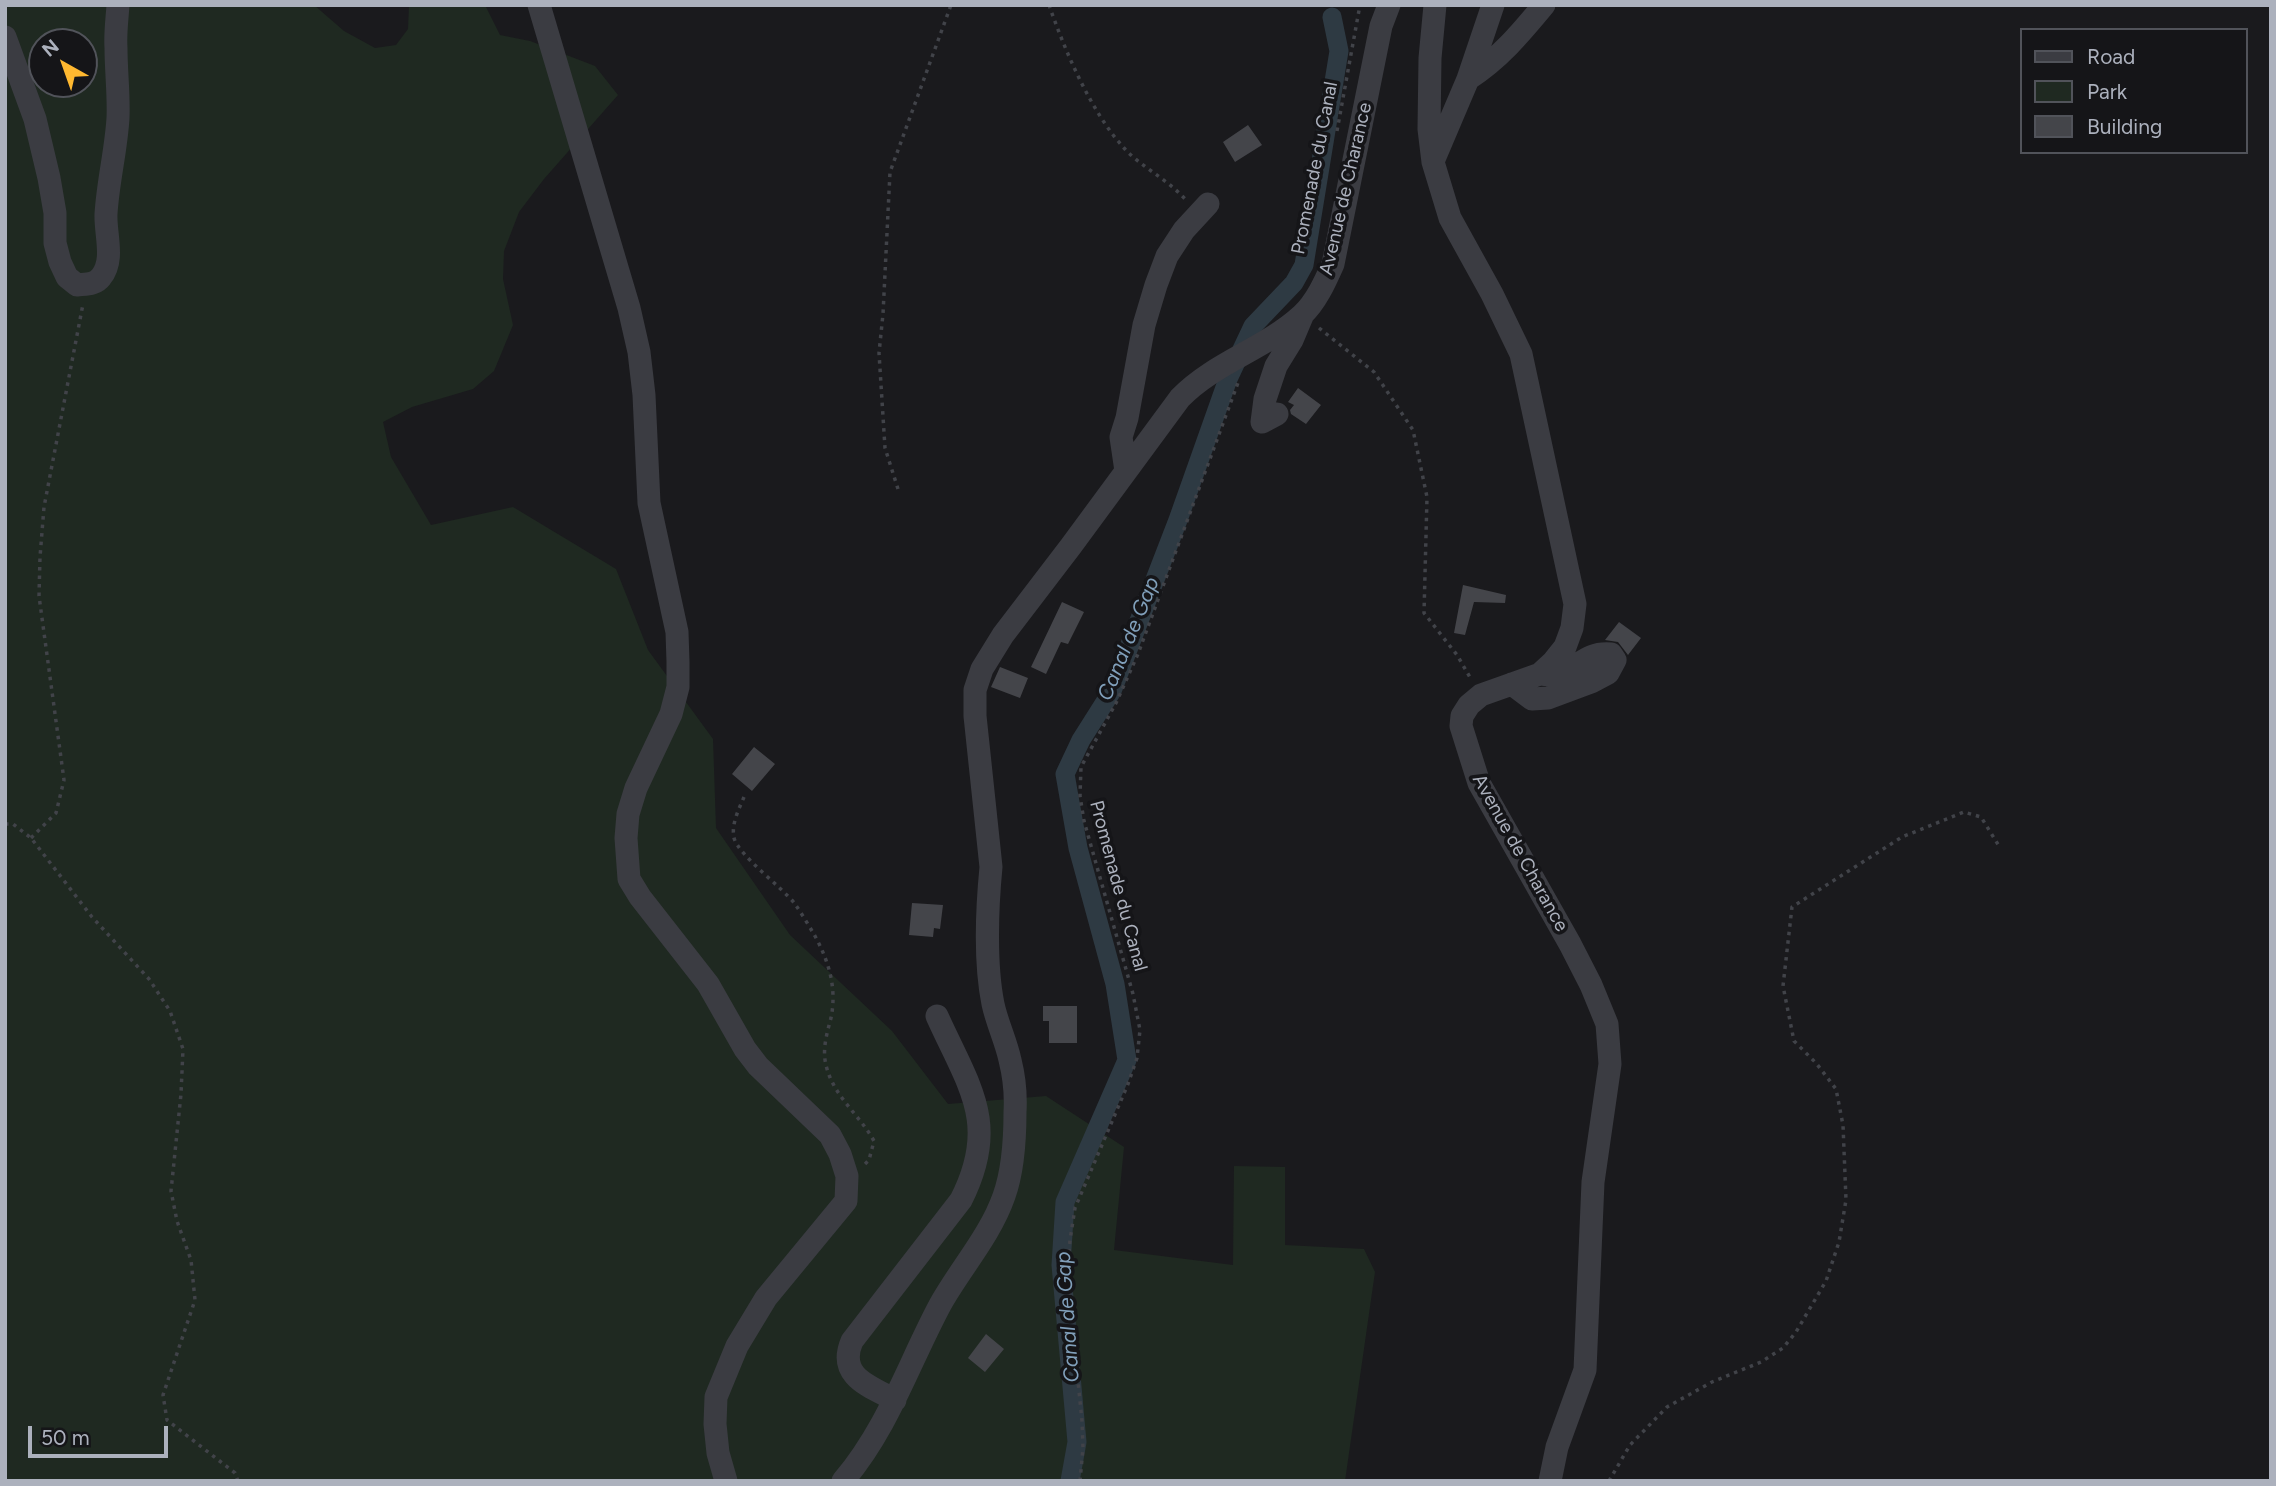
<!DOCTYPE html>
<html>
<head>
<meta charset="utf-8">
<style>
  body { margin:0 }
  #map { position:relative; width:2276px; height:1486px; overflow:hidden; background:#1a1a1d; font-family:Figtree,sans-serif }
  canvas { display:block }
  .frame { position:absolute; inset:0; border:7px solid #acb1bd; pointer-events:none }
  .legend { position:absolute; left:2020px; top:28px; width:228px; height:126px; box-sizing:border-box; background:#151518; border:2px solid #51535a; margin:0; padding:9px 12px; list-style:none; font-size:21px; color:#acb1bd }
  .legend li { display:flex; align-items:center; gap:14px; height:35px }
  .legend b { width:35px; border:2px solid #51535a }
  .north { position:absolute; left:28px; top:28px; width:70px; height:70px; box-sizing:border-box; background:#151518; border:2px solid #51535a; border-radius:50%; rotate:320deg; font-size:19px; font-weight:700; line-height:28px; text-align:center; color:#acb1bd }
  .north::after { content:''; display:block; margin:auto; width:24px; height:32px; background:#ffb830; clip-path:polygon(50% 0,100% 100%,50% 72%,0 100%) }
  .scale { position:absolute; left:28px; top:1426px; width:140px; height:32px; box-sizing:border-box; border:4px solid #acb1bd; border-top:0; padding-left:9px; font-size:21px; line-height:24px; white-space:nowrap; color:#acb1bd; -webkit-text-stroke:5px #151518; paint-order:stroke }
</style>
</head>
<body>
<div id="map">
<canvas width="2276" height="1486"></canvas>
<div class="frame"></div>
<ul class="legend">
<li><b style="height:9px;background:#3b3c42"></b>Road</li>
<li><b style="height:19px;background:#1f2921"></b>Park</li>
<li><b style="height:19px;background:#44454a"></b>Building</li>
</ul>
<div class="north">N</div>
<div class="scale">50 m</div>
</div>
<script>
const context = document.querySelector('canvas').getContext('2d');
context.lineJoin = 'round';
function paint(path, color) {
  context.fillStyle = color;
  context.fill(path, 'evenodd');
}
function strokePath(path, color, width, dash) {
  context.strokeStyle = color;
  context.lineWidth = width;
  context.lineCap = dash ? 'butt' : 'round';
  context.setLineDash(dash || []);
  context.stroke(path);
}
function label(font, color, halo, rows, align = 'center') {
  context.font = font + ' Figtree,sans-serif';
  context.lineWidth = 7;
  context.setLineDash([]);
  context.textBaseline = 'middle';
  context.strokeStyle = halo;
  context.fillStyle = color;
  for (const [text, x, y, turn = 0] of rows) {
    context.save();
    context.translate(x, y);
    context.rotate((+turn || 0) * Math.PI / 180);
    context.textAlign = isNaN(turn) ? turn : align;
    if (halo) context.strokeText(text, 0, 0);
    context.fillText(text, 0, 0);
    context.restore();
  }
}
paint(new Path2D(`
  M5,5H314L344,31L375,48L396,45L408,29L409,5H485L500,35L530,41L595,66L618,95L544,179L519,212L504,251L503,279L513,325L494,371L473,389L412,407L383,422L391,457L431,525L513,507L616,569L648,650L713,739L716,828L790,935L892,1031L948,1104L1046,1096L1124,1147L1114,1250L1233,1265L1234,1166L1285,1167V1245L1364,1249L1375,1272L1345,1481H5ZM42,42H84V84H42Z`), '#1f2921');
strokePath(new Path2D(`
  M1070,1481L1077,1442L1061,1265L1065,1202L1127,1060L1115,984L1078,848L1065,774L1081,740L1112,691L1178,520L1228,379L1253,326L1294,283L1304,265L1339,51L1332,17`), '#2e3a43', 19);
paint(new Path2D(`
  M1248,125L1262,145L1235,162L1223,142Z
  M1298,388L1321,405L1306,424L1291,414L1290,410L1294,405L1288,402Z
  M1463,585L1506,595L1505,603L1474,602L1465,635L1454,633Z
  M1062,602L1084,612L1068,644L1061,642L1046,674L1031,667Z
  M1619,622L1641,638L1628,655L1618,642L1605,640Z
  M1000,667L1028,678L1020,698L991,687Z
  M754,747L775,764L752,791L732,774Z
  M912,903L943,905L940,929L934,928L933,937L909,935Z
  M1043,1006H1077V1043H1049V1021H1043Z
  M986,1334L1004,1349L985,1372L968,1358Z`), '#44454a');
strokePath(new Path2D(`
  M1049,5C1065,51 1091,112 1124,148C1141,167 1166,178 1186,200
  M1337,131L1360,5
  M1319,328L1374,372L1413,430L1427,497L1424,613L1457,655L1471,679
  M898,489L885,448L879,353L883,314L890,172L951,5
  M744,797C739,809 731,824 734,838C739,856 782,887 795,904C802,914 809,926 815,936C829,962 837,988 831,1018C827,1033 822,1049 826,1065C833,1096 859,1114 874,1141L869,1160L863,1166
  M5,824H13L31,838L92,917L149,979L170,1011L183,1049L181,1094L171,1191L177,1221L191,1260L195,1300L163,1395L167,1420L235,1473L238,1481
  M31,838L56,813L64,780L39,596L40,557L44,507L83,304
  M1080,1481L1083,1448L1082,1421L1067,1273L1070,1240L1075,1208L1128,1084L1137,1058L1140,1030L1133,994L1084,821L1080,796L1081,767L1116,703L1138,654L1239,380
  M1609,1481L1630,1445L1667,1407L1712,1382L1761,1362L1783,1348L1796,1332L1826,1281L1839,1242L1846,1200L1843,1125L1836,1089L1816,1063L1794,1041L1783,986L1792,907L1902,837L1964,812L1981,817L1999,846`), '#414349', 3.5, [3.5, 5]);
strokePath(new Path2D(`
  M539,5L629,308L639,352L644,395L649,503L677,632L678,662V687L671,714L636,788L628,814L626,838L629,879L640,897L708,984L745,1049L758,1066L830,1135L840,1154L847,1176L846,1201L766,1298L737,1346L716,1397L715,1424L718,1453L726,1481
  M1435,5L1430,58L1429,129L1433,162L1450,218L1492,294L1521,354L1575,604L1572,628L1565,647L1553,662L1540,674L1481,695L1469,705L1462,716L1461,726L1479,783L1570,944L1591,985L1607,1024L1610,1064L1593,1182L1585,1370L1557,1447L1550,1481
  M5,37L35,119L49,178L55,213V243L60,262L67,277L77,285C86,284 95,285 101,277C115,260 105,234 106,214C108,181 116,151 118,118C119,95 116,71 116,48C115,34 117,20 118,5
  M1468,79C1499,59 1520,34 1544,5
  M1434,159L1468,79L1493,5
  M1277,414L1262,422L1265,399L1276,366L1292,340L1303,314
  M1126,471L1121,437L1127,418L1144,325L1156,285L1167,256L1184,230L1208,204
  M1512,684L1532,699L1548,698L1591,682L1608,673L1615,660L1611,654C1578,651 1576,680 1540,674
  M895,1400C869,1386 837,1376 852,1341L961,1200C1000,1123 969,1087 937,1016
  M843,1481C888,1428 908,1365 940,1305C960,1269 990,1236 1004,1196C1013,1171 1015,1139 1015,1112C1016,1095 1014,1076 1010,1060C1006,1041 997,1023 993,1004C985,964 987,908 991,867L975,716V690L982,669L1003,635L1071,546L1180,398C1215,362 1265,349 1302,315C1316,302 1325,282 1333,264L1381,26L1389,5`), '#3b3c42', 23);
label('19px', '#acb1bd', '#151518', [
  ["Promenade du Canal",1315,168,-79],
  ["Avenue de Charance",1346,189,-77],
  ["Avenue de Charance",1520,853,61],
  ["Promenade du Canal",1118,886,75]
]);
label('italic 21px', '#81a0bb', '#151518', [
  ["Canal de Gap",1129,639,-68],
  ["Canal de Gap",1068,1317,-94]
]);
</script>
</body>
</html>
